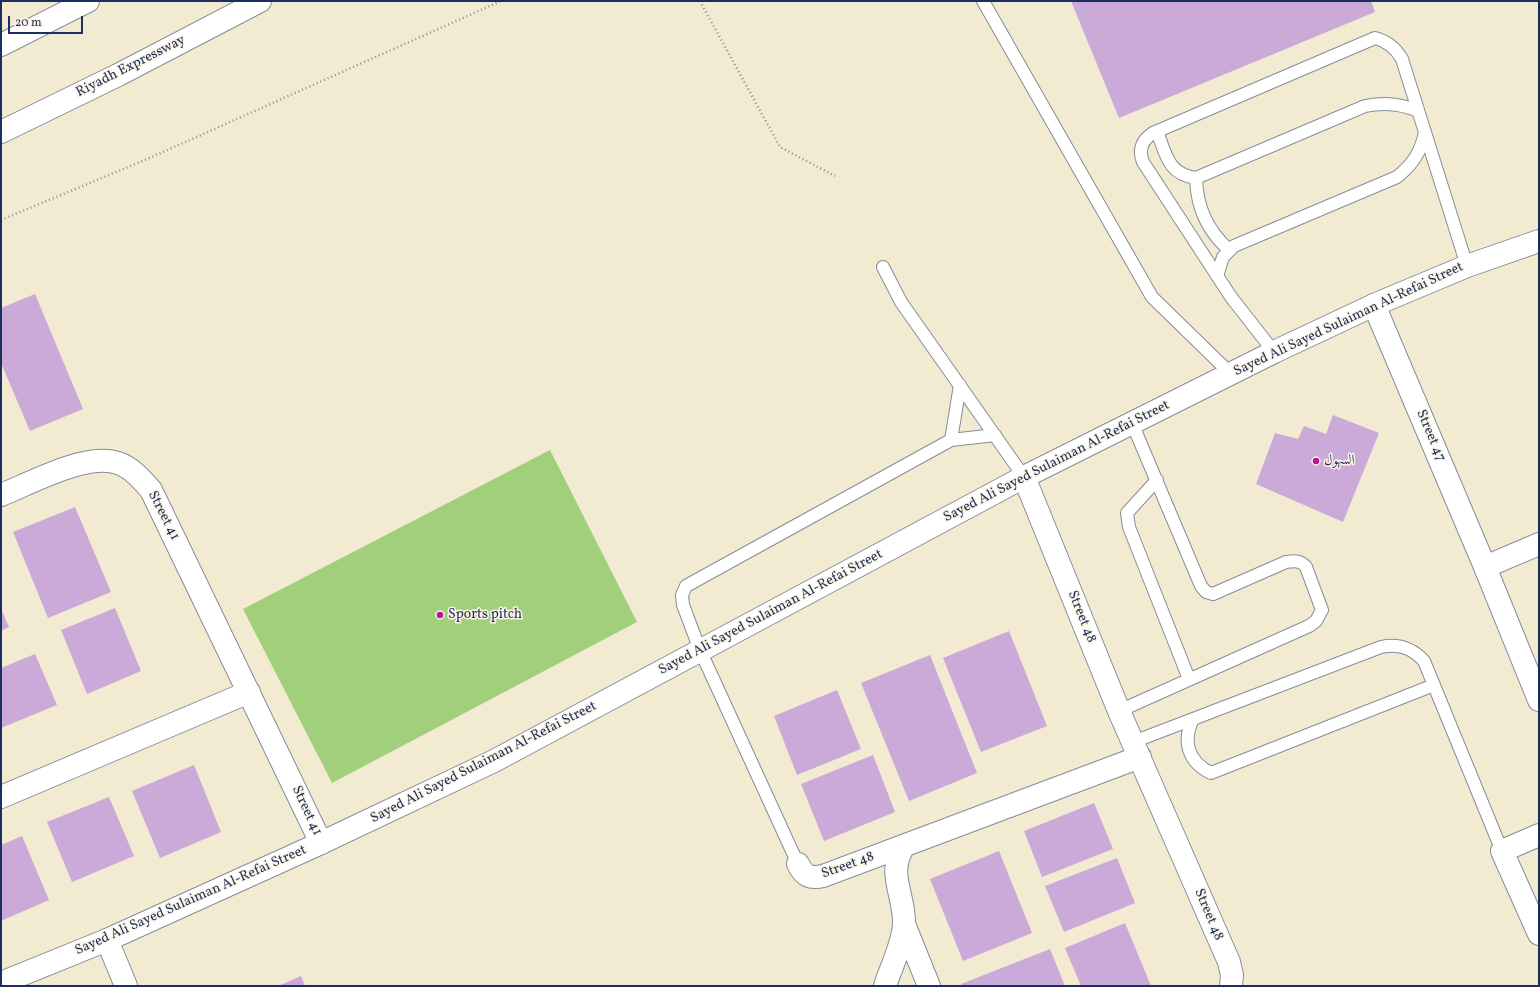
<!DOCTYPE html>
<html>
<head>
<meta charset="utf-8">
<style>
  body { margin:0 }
  #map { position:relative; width:1540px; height:987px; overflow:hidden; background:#f2ebd2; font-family:Vollkorn,serif }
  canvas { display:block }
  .frame { position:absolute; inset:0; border:2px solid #1b2f5e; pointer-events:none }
  .scale { position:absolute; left:8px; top:16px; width:75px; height:18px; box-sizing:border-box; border:2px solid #1b2f5e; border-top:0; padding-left:5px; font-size:12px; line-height:14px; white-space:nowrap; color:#1b2f5e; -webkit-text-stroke:3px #fcf5e5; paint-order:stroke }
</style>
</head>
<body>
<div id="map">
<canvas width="1540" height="987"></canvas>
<div class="frame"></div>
<div class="scale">20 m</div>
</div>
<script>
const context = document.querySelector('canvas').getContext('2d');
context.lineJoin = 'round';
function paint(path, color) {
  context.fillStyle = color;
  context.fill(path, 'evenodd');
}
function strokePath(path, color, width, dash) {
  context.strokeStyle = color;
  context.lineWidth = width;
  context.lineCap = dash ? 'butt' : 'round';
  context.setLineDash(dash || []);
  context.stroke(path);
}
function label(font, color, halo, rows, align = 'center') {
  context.font = font + ' Vollkorn,Amiri,serif';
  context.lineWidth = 3;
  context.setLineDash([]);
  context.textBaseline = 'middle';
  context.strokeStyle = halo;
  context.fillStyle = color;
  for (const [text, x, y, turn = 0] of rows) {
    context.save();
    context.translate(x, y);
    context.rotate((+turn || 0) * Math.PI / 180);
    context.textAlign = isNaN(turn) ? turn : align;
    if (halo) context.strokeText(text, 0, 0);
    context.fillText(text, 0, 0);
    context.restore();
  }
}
paint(new Path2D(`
  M550,450L637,622L332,783L243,609Z`), '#a2cf7c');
paint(new Path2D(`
  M1071,1H1371L1375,12L1119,118Z
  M35,294L83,409L30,431L1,363V308Z
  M1333,415L1379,433L1343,522L1256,484L1275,433L1298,439L1304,426L1326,434Z
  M75,507L111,592L48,618L13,532Z
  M115,608L141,671L87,694L61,630Z
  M1,609L9,627L1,631Z
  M1009,631L1047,726L981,752L943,658Z
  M35,654L57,705L1,728V668Z
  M930,655L977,773L909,801L861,683Z
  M837,690L861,749L797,775L774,716Z
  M873,755L895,812L824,841L801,784Z
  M194,765L221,832L160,858L132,791Z
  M109,797L134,856L72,882L47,822Z
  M1094,803L1113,849L1042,877L1024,831Z
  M22,836L49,900L1,921V845Z
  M999,851L1032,933L963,961L930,879Z
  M1117,858L1135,903L1064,932L1045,886Z
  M1125,923L1151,986H1081L1065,948Z
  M1050,949L1065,986H962L961,984Z
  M301,976L305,986H278Z`), '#cba9d8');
const lane = new Path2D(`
  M983,1L1152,297L1231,374
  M1157,131C1166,155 1168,174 1196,178L1365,106C1384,102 1400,103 1418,111
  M1196,178C1197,208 1207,230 1229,250
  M883,267L901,302L1024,477
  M1217,276L1223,257L1234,246L1397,177C1413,164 1421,152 1425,132
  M1274,352L1231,297L1143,162C1138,150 1142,140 1153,133L1375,38C1387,41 1395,47 1402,59L1467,266
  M951,440L960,385
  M1157,480L1127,513L1129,527L1189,679
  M1119,711L1309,626L1316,621L1322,610L1306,567C1300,560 1295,561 1286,562L1213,594L1206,592L1201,586L1132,423
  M1193,719C1182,741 1188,762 1211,773L1434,685
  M1133,742L1381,647C1399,643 1412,648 1424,661L1502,851
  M798,864L700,650L683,605L682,595L686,586L951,440L995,435`);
const street = new Path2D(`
  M1374,305L1485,567L1539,700
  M1024,477L1119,711L1229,962L1232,975L1231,986
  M1,495C31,483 87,452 118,463C131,467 142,480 151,490L321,843
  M1485,567L1539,544
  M1,797L249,692
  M1539,835L1502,851L1539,934
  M798,864C804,876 810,879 823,876L1140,757
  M904,924L929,986
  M107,940L126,986
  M885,986C891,967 903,944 904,924C905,895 886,873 904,846`);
const secondary = new Path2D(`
  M1,983L107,940L321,843L494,761L1024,477L1274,352L1374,305L1467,266L1539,241`);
const highway = new Path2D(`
  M1,45L88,1
  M1,132L118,75L260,1`);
strokePath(lane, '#868d98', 14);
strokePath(street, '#868d98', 24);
strokePath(secondary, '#868d98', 24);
strokePath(highway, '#868d98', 24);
strokePath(new Path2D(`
  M700,1L780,147L835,176
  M1,220L145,160L501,1`), '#868d98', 2.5, [1, 3]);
strokePath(lane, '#fff', 12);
strokePath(street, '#fff', 22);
strokePath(secondary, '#fff', 22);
strokePath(highway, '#fff', 22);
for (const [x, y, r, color] of [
  [1316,461,4,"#b5179e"],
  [440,615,4,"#b5179e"]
]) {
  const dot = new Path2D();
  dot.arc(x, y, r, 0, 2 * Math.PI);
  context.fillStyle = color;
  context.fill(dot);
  strokePath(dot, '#fcf5e5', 1.5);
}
label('14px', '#1b2f5e', '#fcf5e5', [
  ["Riyadh Expressway",131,67,-27],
  ["Sayed Ali Sayed Sulaiman Al-Refai Street",1349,320,-25],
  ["Street 47",1430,436,67],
  ["Sayed Ali Sayed Sulaiman Al-Refai Street",1057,462,-27],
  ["Street 41",163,516,63],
  ["Sayed Ali Sayed Sulaiman Al-Refai Street",771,613,-28],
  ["Street 48",1081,617,68],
  ["Sayed Ali Sayed Sulaiman Al-Refai Street",484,763,-27],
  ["Street 41",306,811,65],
  ["Street 48",848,866,-20],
  ["Sayed Ali Sayed Sulaiman Al-Refai Street",191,901,-24],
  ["Street 48",1208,915,67]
]);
label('14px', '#1b2f5e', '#fcf5e5', [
  ["السهول",1324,461],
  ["Sports pitch",448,615]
], 'left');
</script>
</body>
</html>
